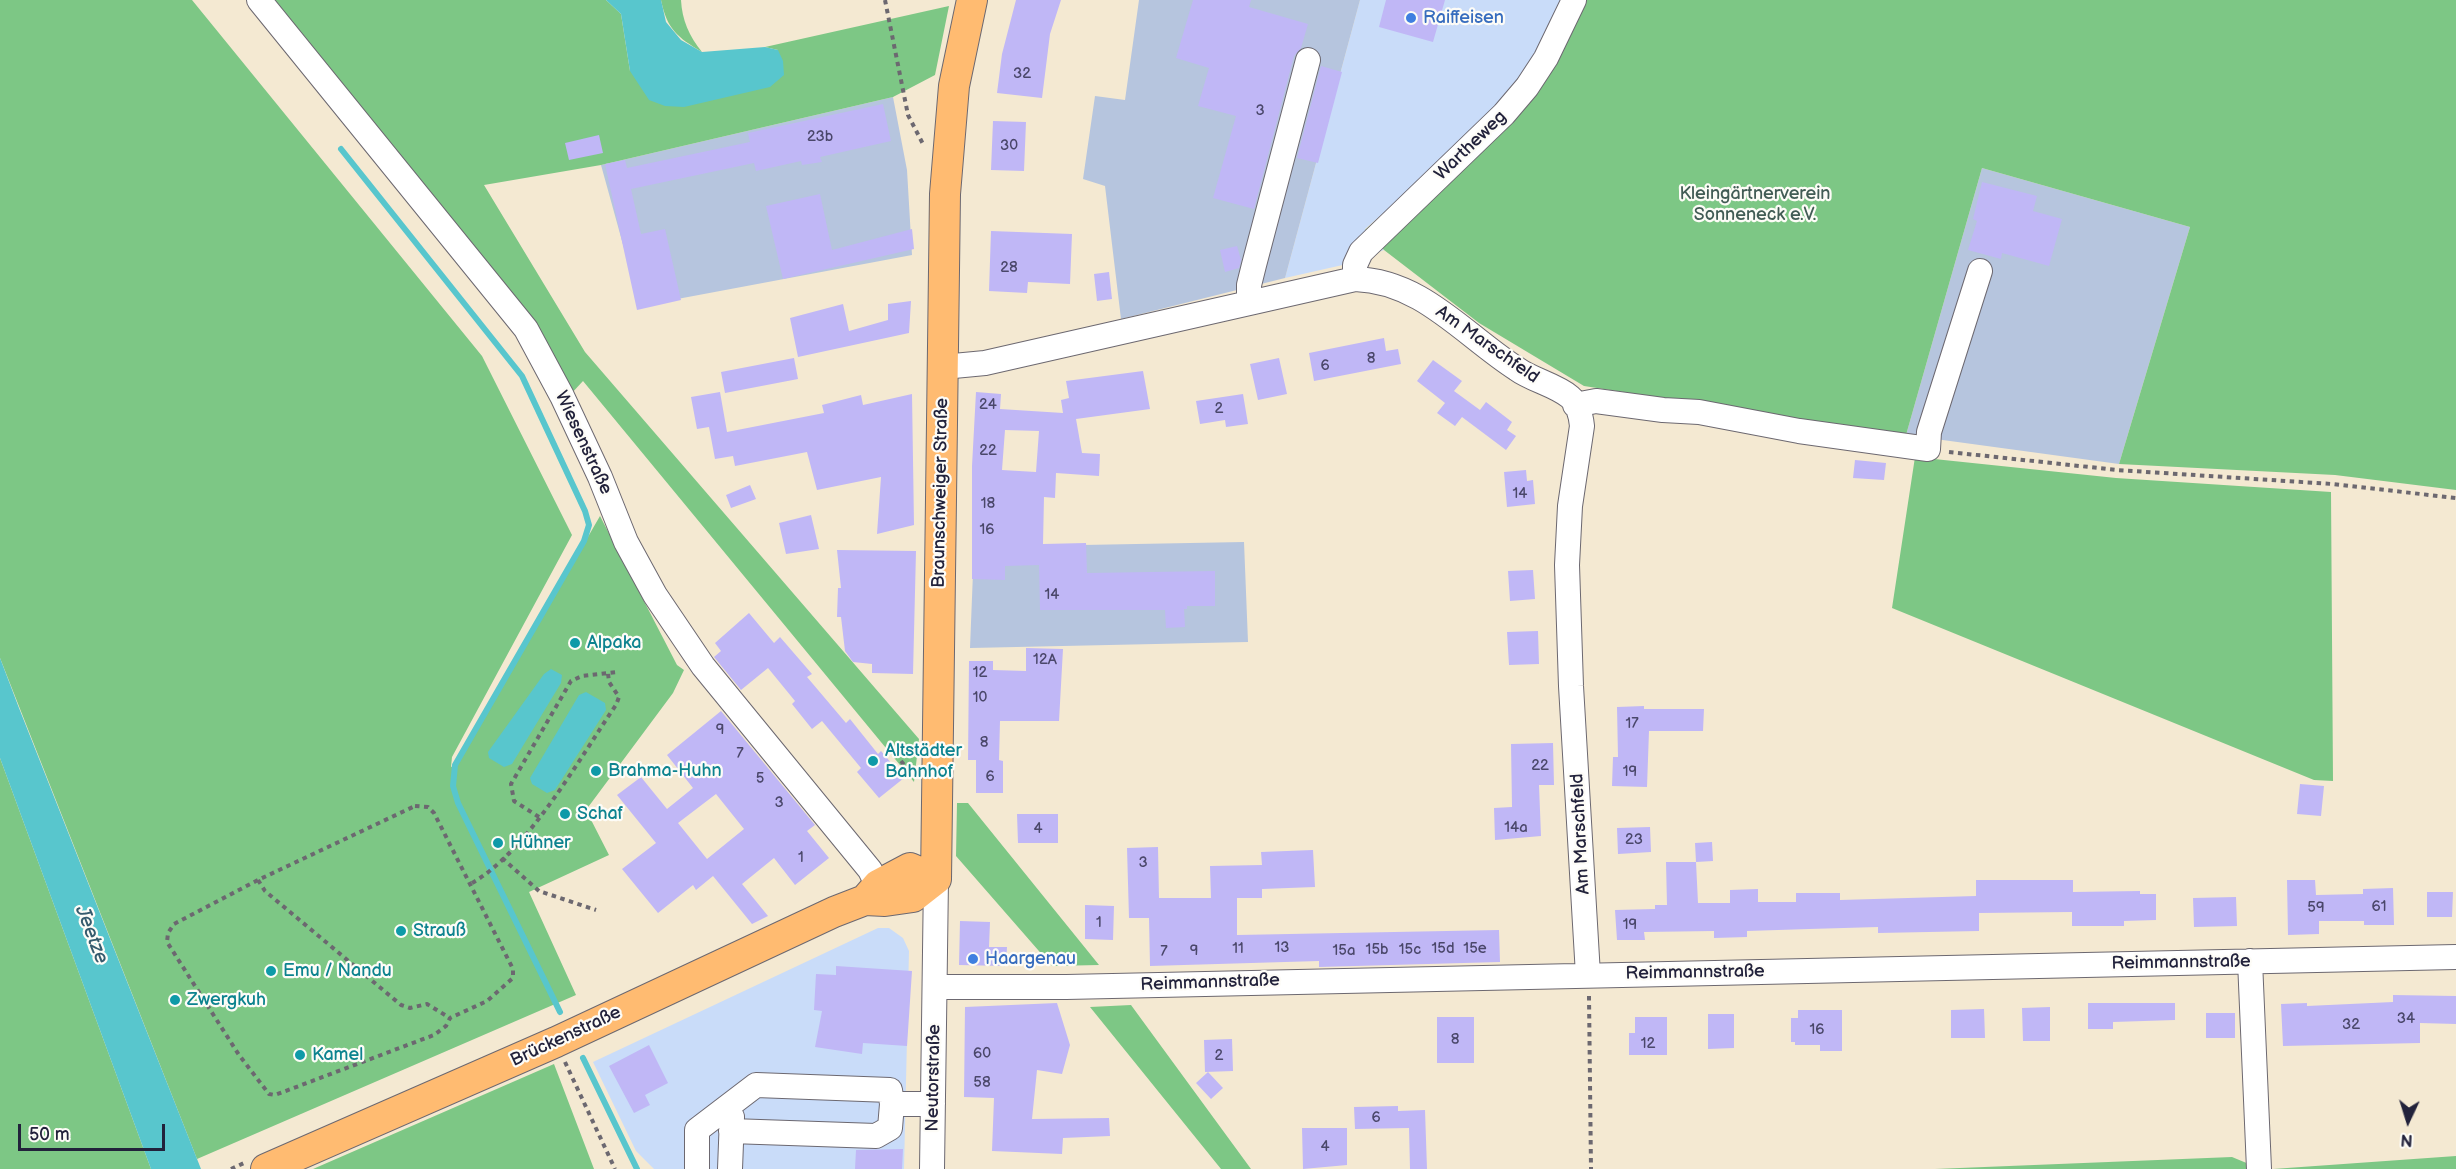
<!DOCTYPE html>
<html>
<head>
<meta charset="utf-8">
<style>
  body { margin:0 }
  #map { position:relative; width:2456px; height:1169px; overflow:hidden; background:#f4e9d2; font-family:"Balsamiq Sans",sans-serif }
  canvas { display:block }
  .north { position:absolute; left:2378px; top:1091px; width:60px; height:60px; -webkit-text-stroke:4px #fdfcf7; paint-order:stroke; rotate:184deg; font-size:16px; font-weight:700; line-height:24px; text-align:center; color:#22223b }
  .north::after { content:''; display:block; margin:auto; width:21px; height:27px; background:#22223b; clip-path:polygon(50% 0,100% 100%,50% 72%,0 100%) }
  .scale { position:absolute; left:18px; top:1124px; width:147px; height:27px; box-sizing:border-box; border:3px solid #22223b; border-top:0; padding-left:8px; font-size:18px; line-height:21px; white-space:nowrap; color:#22223b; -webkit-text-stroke:4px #fdfcf7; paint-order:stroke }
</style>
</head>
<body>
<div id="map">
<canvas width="2456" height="1169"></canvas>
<div class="north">N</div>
<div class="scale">50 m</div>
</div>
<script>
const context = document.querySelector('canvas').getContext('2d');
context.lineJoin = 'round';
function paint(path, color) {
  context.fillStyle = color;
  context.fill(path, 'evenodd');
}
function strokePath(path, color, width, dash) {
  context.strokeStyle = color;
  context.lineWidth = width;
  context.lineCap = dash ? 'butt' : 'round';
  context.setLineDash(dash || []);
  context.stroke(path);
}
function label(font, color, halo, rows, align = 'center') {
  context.font = font + ' "Balsamiq Sans",sans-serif';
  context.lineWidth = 4.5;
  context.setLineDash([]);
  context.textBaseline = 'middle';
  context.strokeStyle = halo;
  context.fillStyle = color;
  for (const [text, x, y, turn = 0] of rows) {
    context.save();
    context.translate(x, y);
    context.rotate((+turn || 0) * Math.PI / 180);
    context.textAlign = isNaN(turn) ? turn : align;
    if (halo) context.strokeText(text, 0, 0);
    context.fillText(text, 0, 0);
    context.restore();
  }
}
paint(new Path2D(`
  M1360,0H1572L1517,87L1439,165L1365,229L1384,250L1347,264L1285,278Z
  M878,928H889L903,938L909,951L904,1169H654L636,1151L593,1062Z`), '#c9dcf9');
paint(new Path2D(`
  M1139,0H1360L1285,278L1121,319L1105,186L1083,179L1095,96L1125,100Z
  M893,97L907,170L912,255L640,306L601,165Z
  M1982,168L2190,227L2119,464L1906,435Z
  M1244,542L1248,642L970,648L974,547Z`), '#b6c5de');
paint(new Path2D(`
  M0,0H192L482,356L572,535L452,757L451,767L456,765L600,516L677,665L684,670L673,693L586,810L609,855L529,892L576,995L197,1159L0,658Z
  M263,0H606L621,14L630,71L778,50L765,47L949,6L935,75L893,97L601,165L484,185L585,352L919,739L914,782L583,381L570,395Z
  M661,0H681C682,20 689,36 702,52C677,37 667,29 661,0Z
  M1572,0H2456V490L2335,475L2119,464L2190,227L1982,168L1906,435L1584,386L1479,323L1384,250L1365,230L1439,165L1517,87Z
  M1915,457L2116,478L2331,492L2333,781L2314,780L1892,608Z
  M0,758L151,1169H0Z
  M957,803H968L1099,965L1052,966L956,856Z
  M1131,1005L1251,1169H1221L1090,1007Z
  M554,1064L594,1169H313Z
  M2456,1156V1169H2273Z
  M2232,1157L2261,1169H1935Z`), '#7dc785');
paint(new Path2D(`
  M606,0H661L666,22L681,40L702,52L765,47L778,50L783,61L784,75L770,87L684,107L665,106L649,100L630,71L621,14Z
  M0,658L19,708L201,1169H151L0,758Z
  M551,669L562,675L561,683L512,764L504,767L489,758L488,752L544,674Z
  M586,692L605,703L606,710L555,790L547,793L532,784L530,778L579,695Z`), '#58c6cd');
strokePath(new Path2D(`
  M341,149L522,376L585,511L589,525L584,541L455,765L453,786L458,803L560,1012
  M583,1058L637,1169`), '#58c6cd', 6);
paint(new Path2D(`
  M1016,0H1061L1050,34L1042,98L997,93L1002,54Z
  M1193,0H1251L1249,7L1308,24L1301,48L1294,56L1254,209L1213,198L1236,116L1198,106L1209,68L1176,58Z
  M1386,0H1445L1433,42L1379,27Z
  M1321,66L1342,72L1318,163L1297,158Z
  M883,104L891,141L820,157L822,162L802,165L801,161L756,171L754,163L631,189L641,234L665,229L681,300L637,310L605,164L625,160L627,168L750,142L748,133Z
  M993,121L1026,122L1024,171L991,170Z
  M599,135L603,153L569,160L565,143Z
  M1982,182L2037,196L2033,211L2062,219L2049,266L2002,253L2001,259L1968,250L1977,221L1973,219Z
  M820,194L832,250L912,229L914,249L783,279L766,206Z
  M991,231L1072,234L1070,284L1028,282L1027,293L989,291Z
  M1237,246L1241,260L1239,268L1225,272L1220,250Z
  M1109,272L1112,299L1097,301L1094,274Z
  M911,301L909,333L798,357L790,318L843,304L849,331L888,320V304Z
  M1384,338L1386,351L1398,349L1401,364L1314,381L1309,353Z
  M794,358L798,379L725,393L721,372Z
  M1279,358L1287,394L1258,400L1250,364Z
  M1433,360L1462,381L1454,391L1480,410L1486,402L1512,422L1507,430L1516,436L1506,450L1462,417L1455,426L1437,413L1445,403L1417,381Z
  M1143,371L1150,409L1076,419L1082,453L1100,454L1099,476L1056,473L1055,498L1044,497L1043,544L1086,543L1087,573L1215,571V606H1187V609H1184L1185,627L1166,628L1165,610H1040L1039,565L1005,566V580L972,579V466L976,392L1001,394L1000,409L1063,413L1061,400L1069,398L1066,381ZM1005,430L1039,431L1036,472L1002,470Z
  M720,392L727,432L824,413L822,405L861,395L863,405L912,394L914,525L877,534L881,477L817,490L807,452L735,466L733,456L715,459L709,427L697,429L691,397Z
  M1243,394L1248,424L1226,427L1225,420L1200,424L1196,401Z
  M1855,460L1886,463L1884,480L1853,478Z
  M1526,470L1527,481L1533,480L1535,504L1507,507L1504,472Z
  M750,485L756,499L731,508L726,495Z
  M811,515L819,549L786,554L779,523Z
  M837,550L916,551L913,674L872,673V664L853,662L845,651L841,617H837L838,588H841Z
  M1533,570L1535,599L1510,601L1508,571Z
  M749,613L774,643L780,637L812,674L807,677L846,723L850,719L878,754L881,751L904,778L879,798L857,772L861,768L822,721L812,729L792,704L795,701L768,668L741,690L714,657L721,651L715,643Z
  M1538,631L1539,664L1509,665L1507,632Z
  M1026,648L1063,649L1059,721H1000L999,760L1003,761V793H976V760H968L969,661H993V670L1026,671Z
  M1644,706V709H1704L1703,731H1649L1647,787L1612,786L1613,757H1618L1617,707Z
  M721,711L815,825L807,831L829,858L795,885L774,858L742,884L768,916L752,924L713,876L696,890L693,885L658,913L622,869L656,843L617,795L641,777L667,809L693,788L667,755ZM716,794L744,829L707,859L678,823Z
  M1553,743L1554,785H1539L1541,836L1495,840L1494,808L1512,807L1511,744Z
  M2300,784L2324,786L2321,816L2297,814Z
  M1017,814H1058V843H1018Z
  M1650,827L1651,852L1618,854L1617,828Z
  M1712,842L1713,861L1696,862L1695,843Z
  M1158,847L1159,898H1211L1210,866L1262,865L1261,852L1313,850L1315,887L1262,889V898H1237V935L1499,930L1500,962L1319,967V961L1150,966L1149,918H1129L1127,848Z
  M1666,862H1696L1698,903H1730V890L1758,889V902H1796V893H1840V900L1976,896V880H2073V892L2140,891V894H2156V920L2124,921V926H2072V912L1979,913V931L1878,933V927L1809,929L1747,931V937L1714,938V931L1644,932L1645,940H1617L1615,910L1655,909V905H1667Z
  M2287,880H2315L2316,895L2363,894V889L2393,888L2394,925H2364V921H2319V934L2288,935Z
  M2427,892H2453L2452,917H2427Z
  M2236,897L2237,926L2194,927L2193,898Z
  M1085,905L1114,906L1113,940L1085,939Z
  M960,921L990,922L989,947H1007L1006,966L959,965Z
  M836,966L912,971L907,1046L863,1043L862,1054L815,1047L822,1011L814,1010L816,974L836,975Z
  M2393,995L2456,996V1024L2420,1023V1043L2283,1046L2281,1004L2307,1003V1006L2393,1002Z
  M1057,1003L1070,1045L1062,1074L1037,1070L1032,1119L1109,1118L1110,1136L1063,1138L1062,1154L992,1151L994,1098L964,1097L965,1007Z
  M2088,1003H2175V1020L2113,1022V1029H2088Z
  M2050,1007V1041H2023L2022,1008Z
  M1984,1009L1985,1038H1951V1010Z
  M1798,1010H1842V1051H1820V1045H1795V1042H1791V1018H1798Z
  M2206,1013H2235V1038H2206Z
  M1708,1014H1734V1048L1708,1049Z
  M1437,1017H1474V1063H1437Z
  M1635,1017H1667V1055H1629V1033H1635Z
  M1232,1039L1233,1071L1205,1072L1204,1040Z
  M649,1045L668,1083L645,1095L650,1105L634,1113L609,1066Z
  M1208,1072L1223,1088L1211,1099L1196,1083Z
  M1398,1106V1111L1425,1110L1427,1169H1410L1409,1128L1355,1129L1354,1107Z
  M1302,1128H1347V1165L1303,1169Z
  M903,1149L902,1169H855L856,1150Z`), '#c0b7f6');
const minor = new Path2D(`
  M259,0L526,329L562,396L600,477L626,542L655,595L703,666L870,870L885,901
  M1355,279V265L1361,252L1504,114L1527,87L1546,58L1574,0
  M1249,302V285L1254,265L1308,60
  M943,367L985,363L1355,279C1422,281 1464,335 1517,369C1532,380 1556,385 1570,397C1578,404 1581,416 1582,426L1570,506L1567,565L1571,686L1588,975
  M1575,405L1596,401L1663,410L1699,412L1799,431L1928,449L1929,432L1980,271
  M2250,961L2259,1169
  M935,987H1066L2456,957
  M731,1131L876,1136L890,1128L892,1104
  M697,1169V1130L756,1085L890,1090L892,1104H933
  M730,1169L732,1117
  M932,1169L936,879`);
const major = new Path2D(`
  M936,879L945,194L954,86L972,0
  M865,900L878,885L910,868L936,879
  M266,1169L556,1042L834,912L865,900L885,901L913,897L936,879`);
strokePath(minor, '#6c6870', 26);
strokePath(major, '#6c6870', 32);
strokePath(new Path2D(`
  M885,0L908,115L924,146
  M1949,452L2117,470L2332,484L2456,498
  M901,761L913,776
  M415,806L428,807L434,813L513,969V978L487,1001L450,1018L446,1026L434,1035L275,1095L269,1094L239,1055L167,942L168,933L174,924L258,880Z
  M539,817L514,801L511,784L571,681L582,676L617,672
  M502,858L539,891L596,910
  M258,880L265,891L401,1005L410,1008L427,1004L450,1018
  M472,883C528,851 579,759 616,705L619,697L609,682L608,673
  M1589,996L1591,1169
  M565,1062L615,1169
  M231,1169L244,1163`), '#6c6870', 4, [4.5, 4.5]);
strokePath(minor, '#fff', 24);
strokePath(major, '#ffbb71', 30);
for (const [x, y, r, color] of [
  [1411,18,6,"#3f7fe0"],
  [575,643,6,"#0f9aa8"],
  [873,761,6,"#0f9aa8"],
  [596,771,6,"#0f9aa8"],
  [565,814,6,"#0f9aa8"],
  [498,843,6,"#0f9aa8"],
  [401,931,6,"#0f9aa8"],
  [973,959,6,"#3f7fe0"],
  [271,971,6,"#0f9aa8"],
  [175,1000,6,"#0f9aa8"],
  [300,1055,6,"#0f9aa8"]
]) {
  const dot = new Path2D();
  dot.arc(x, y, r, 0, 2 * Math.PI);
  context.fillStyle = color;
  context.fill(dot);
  strokePath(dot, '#fdfcf7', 2);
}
label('15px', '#4a476a', null, [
  ["32",1022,74],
  ["3",1260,111],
  ["23b",820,137],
  ["30",1009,146],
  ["28",1009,268],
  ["8",1371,359],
  ["6",1325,366],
  ["24",988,405],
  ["2",1219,409],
  ["22",988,451],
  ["14",1520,494],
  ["18",988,504],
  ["16",987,530],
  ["14",1052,595],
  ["12A",1045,660],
  ["12",980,673],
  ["10",980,698],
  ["17",1632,724],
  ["9",720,730],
  ["8",984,743],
  ["7",740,754],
  ["22",1540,766],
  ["19",1630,772],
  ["6",990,777],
  ["5",760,779],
  ["3",779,803],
  ["14a",1516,828],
  ["4",1038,829],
  ["23",1634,840],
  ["1",801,858],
  ["3",1143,863],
  ["61",2379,907],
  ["59",2316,908],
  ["1",1099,923],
  ["19",1630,925],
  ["13",1282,948],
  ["11",1238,949],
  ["15d",1443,949],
  ["15e",1475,949],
  ["15b",1377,950],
  ["15c",1410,950],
  ["9",1194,951],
  ["15a",1344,951],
  ["7",1164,952],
  ["34",2406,1019],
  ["32",2351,1025],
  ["16",1817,1030],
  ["8",1455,1040],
  ["12",1648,1044],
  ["60",982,1054],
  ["2",1219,1056],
  ["58",982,1083],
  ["6",1376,1118],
  ["4",1325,1147]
]);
label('18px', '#366cbe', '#fdfcf7', [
  ["Raiffeisen",1423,18],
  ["Haargenau",985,959]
], 'left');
label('18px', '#22223b', '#fdfcf7', [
  ["Wartheweg",1471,146,-44],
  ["Am Marschfeld",1487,345,35],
  ["Wiesenstraße",583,443,65],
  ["Braunschweiger Straße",941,493,-89],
  ["Am Marschfeld",1581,834,-93],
  ["Reimmannstraße",2181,963,-1],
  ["Reimmannstraße",1695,973,-1],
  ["Reimmannstraße",1210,983,-2],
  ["Brückenstraße",566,1037,-25],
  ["Neutorstraße",934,1078,-89]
]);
label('18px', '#425c55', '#fdfcf7', [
  ["Kleingärtnerverein",1755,194],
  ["Sonneneck e.V.",1755,215]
]);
label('18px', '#0d838f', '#fdfcf7', [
  ["Alpaka",587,643],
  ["Altstädter",885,751],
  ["Bahnhof",885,772],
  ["Brahma-Huhn",608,771],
  ["Schaf",577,814],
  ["Hühner",510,843],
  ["Strauß",413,931],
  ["Emu / Nandu",283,971],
  ["Zwergkuh",187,1000],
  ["Kamel",312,1055]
], 'left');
label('italic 20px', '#355b6e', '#fdfcf7', [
  ["Jeetze",91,935,69]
]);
</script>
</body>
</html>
